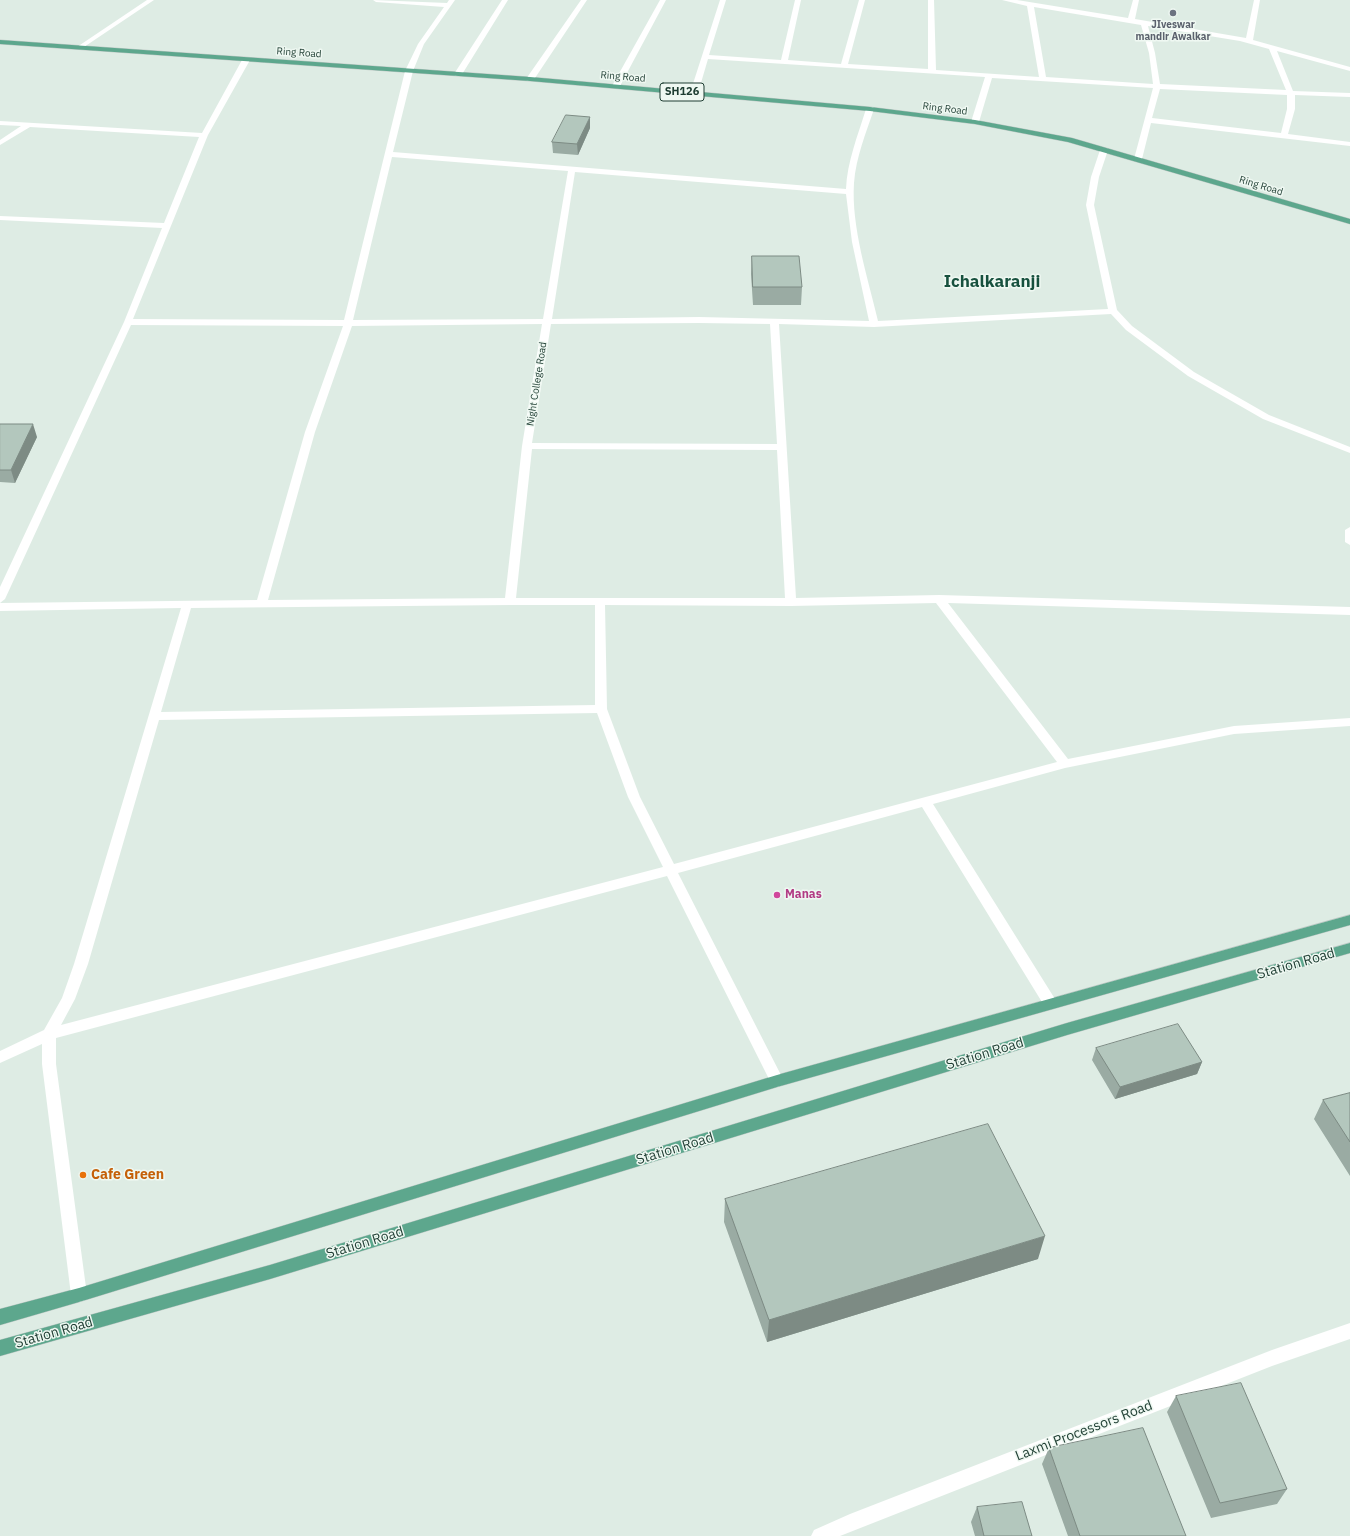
<!DOCTYPE html>
<html>
<head>
<meta charset="utf-8">
<style>
  body { margin:0 }
  canvas { display:block; background:#deece4 }
</style>
</head>
<body>
<canvas width="1350" height="1536"></canvas>
<script>
const context = document.querySelector('canvas').getContext('2d');
context.lineJoin = 'round';
function strokePath(path, color, width, dash) {
  context.strokeStyle = color;
  context.lineWidth = width;
  context.lineCap = dash ? 'butt' : 'round';
  context.setLineDash(dash || []);
  context.stroke(path);
}
function paint(path, color) {
  context.fillStyle = color;
  context.fill(path, 'evenodd');
}
function label(font, color, halo, rows, align = 'center') {
  context.font = font + ' "IBM Plex Sans",sans-serif';
  context.lineWidth = 3;
  context.setLineDash([]);
  context.textBaseline = 'middle';
  context.strokeStyle = halo;
  context.fillStyle = color;
  for (const [text, x, y, turn = 0] of rows) {
    context.save();
    context.translate(x, y);
    context.rotate((+turn || 0) * Math.PI / 180);
    context.textAlign = isNaN(turn) ? turn : align;
    if (halo) context.strokeText(text, 0, 0);
    context.fillText(text, 0, 0);
    context.restore();
  }
}
const major = new Path2D(`
  M0,40L530,77L870,107L975,120L1072,138L1350,219V224L1068,142L975,124L870,111L530,81L0,44Z
  M1350,915V925L777,1087L79,1302L0,1325V1309L79,1288L777,1075Z
  M1350,943V953L1067,1035L270,1279L0,1356V1340L270,1265L1067,1023Z`);
strokePath(major, '#c0c9c6', 1);
paint(new Path2D(`
  M147,0H154L81,49H77V47Z
  M373,0L447,3L449,0H455L424,44L413,71L393,152L846,189C847,162 858,135 866,109L873,107L874,109C866,133 856,157 854,183C851,227 868,278 878,321L1108,309L1086,205L1091,177L1100,150L1107,148L1108,150L1099,177L1094,205L1117,310L1132,326L1194,372L1269,415L1350,447V453L1263,419L1188,376L1126,330L1111,314L874,327L779,324L796,598L939,595L1350,607V615L948,603L1068,759L1234,726L1350,718V726L1234,734L1065,768L933,804L1055,999L1057,1003L1055,1007L1050,1009L1045,1007L922,807L678,873L784,1081L782,1085L777,1087L772,1085L667,876L56,1038V1064L87,1295L85,1300L79,1302L73,1300L71,1295L42,1064V1044L0,1063V1051L44,1030L62,998L74,964L181,608L0,611V603L257,600L305,432L343,326L131,325L5,599L0,603V587L124,322L162,228L0,220V216L164,223L199,137L30,127L0,145V140L21,126L0,125V121L202,133L242,60L248,59L250,60L208,135L133,319L344,320L405,71L418,44L444,7L376,2ZM392,157L568,171L543,319L353,320ZM575,172L846,194L852,242L869,321L699,317L552,319ZM699,323L770,324L777,444L532,443L551,324ZM542,324L522,446L505,598L268,600L315,432L352,326ZM532,449L777,450L785,598H516ZM936,603L1057,762L674,864L640,797L607,709L605,605L791,606ZM510,605H595V705L161,712L191,608ZM597,713L628,797L663,867L61,1025L75,999L88,964L159,720Z
  M502,0H508L461,76H455L454,74Z
  M581,0H587L533,81H527L526,79Z
  M660,0H666L620,86L613,88L612,86Z
  M720,0H726L709,55L781,60L795,0H801L788,60L841,64L859,0H865L848,64L928,69V0H934L936,70L1039,77L1027,6L1002,0H1017L1128,18L1133,0H1139L1135,19L1246,38L1254,0H1260L1253,40L1350,67V71L1277,51L1293,91L1350,93V97L1295,95V109L1288,134L1350,142V146L1151,123L1142,159L1135,161L1134,159L1153,88L992,78L979,122L975,124L971,122L985,77L708,59L698,93L691,95L690,93ZM1034,7L1141,25L1149,53L1153,84L1046,77ZM1148,26L1240,41L1269,49L1286,90L1160,84L1155,53ZM1160,89L1287,95V109L1281,133L1152,118Z
  M1350,527V545L1345,542V530Z
  M1350,1323V1339L1272,1366L840,1536H811L814,1530L850,1514L1272,1350Z`), '#fff');
paint(major, '#5da78d');
paint(new Path2D(`
  M590,128L578,155L553,153L552,142Z
  M752,256L802,287L801,305H753L751,274Z
  M0,424L37,437L15,483L0,482Z
  M1096,1048L1202,1062L1197,1074L1115,1099L1092,1060Z
  M1350,1093V1176L1314,1119L1323,1100Z
  M725,1199L1038,1259L767,1342L724,1222Z
  M1176,1396L1287,1489L1277,1504L1211,1518L1167,1412Z
  M1049,1448L1186,1536H1068L1042,1464Z
  M977,1507L1032,1536H975L971,1522Z`), '#9aaba3');
paint(new Path2D(`
  M590,117V128L578,155L577,144Z
  M33,424L37,437L15,483L11,470Z
  M1202,1062L1197,1074L1115,1099L1120,1087Z
  M1045,1236L1038,1259L767,1342L769,1320Z`), '#7d8b84');
const building = new Path2D(`
  M566,115L590,117L577,144L552,142Z
  M752,256H799L802,287H753Z
  M0,424H33L11,470H0Z
  M1178,1024L1202,1062L1120,1087L1096,1048Z
  M1350,1093V1142L1323,1100Z
  M988,1124L1045,1236L769,1320L725,1199Z
  M1241,1383L1287,1489L1220,1503L1176,1396Z
  M1143,1428L1186,1536H1080L1049,1448Z
  M1022,1502L1032,1536H984L977,1507Z`);
paint(building, '#b3c7bd');
strokePath(building, '#7d8b84', 1);
for (const [x, y, r, color] of [
  [1173,13,4,"#6b7280"],
  [777,895,4,"#d1479c"],
  [83,1175,4,"#e8710a"]
]) {
  const dot = new Path2D();
  dot.arc(x, y, r, 0, 2 * Math.PI);
  context.fillStyle = color;
  context.fill(dot);
  strokePath(dot, '#eff8f2', 1.5);
}
label('bold 10px', '#5b616d', '#eff8f2', [
  ["JIveswar",1173,25],
  ["mandir Awalkar",1173,37]
]);
label('10px', '#1e3d32', '#eff8f2', [
  ["Ring Road",299,53,4],
  ["Ring Road",623,77,5],
  ["Ring Road",945,109,7],
  ["Ring Road",1261,186,17],
  ["Night College Road",537,384,-81]
]);
for (const [x, y, w] of [
  [682,92,44]
]) {
  const box = new Path2D();
  box.roundRect(x - w / 2, y - 9, w, 18, 3);
  context.fillStyle = '#eff8f2';
  context.fill(box);
  strokePath(box, '#1e3d32', 1);
}
label('bold 11px', '#1e3d32', null, [
  ["SH126",682,92]
]);
label('bold 12px', '#b23c85', '#eff8f2', [
  ["Manas",785,895]
], 'left');
label('14px', '#1e3d32', '#eff8f2', [
  ["Station Road",1296,964,-16],
  ["Station Road",985,1054,-17],
  ["Station Road",675,1149,-17],
  ["Station Road",365,1243,-17],
  ["Station Road",54,1333,-16],
  ["Laxmi Processors Road",1084,1431,-21]
]);
label('bold 14px', '#c56008', '#eff8f2', [
  ["Cafe Green",91,1175]
], 'left');
label('bold 17px', '#17513e', '#eff8f2', [
  ["Ichalkaranji",992,282]
]);
</script>
</body>
</html>
